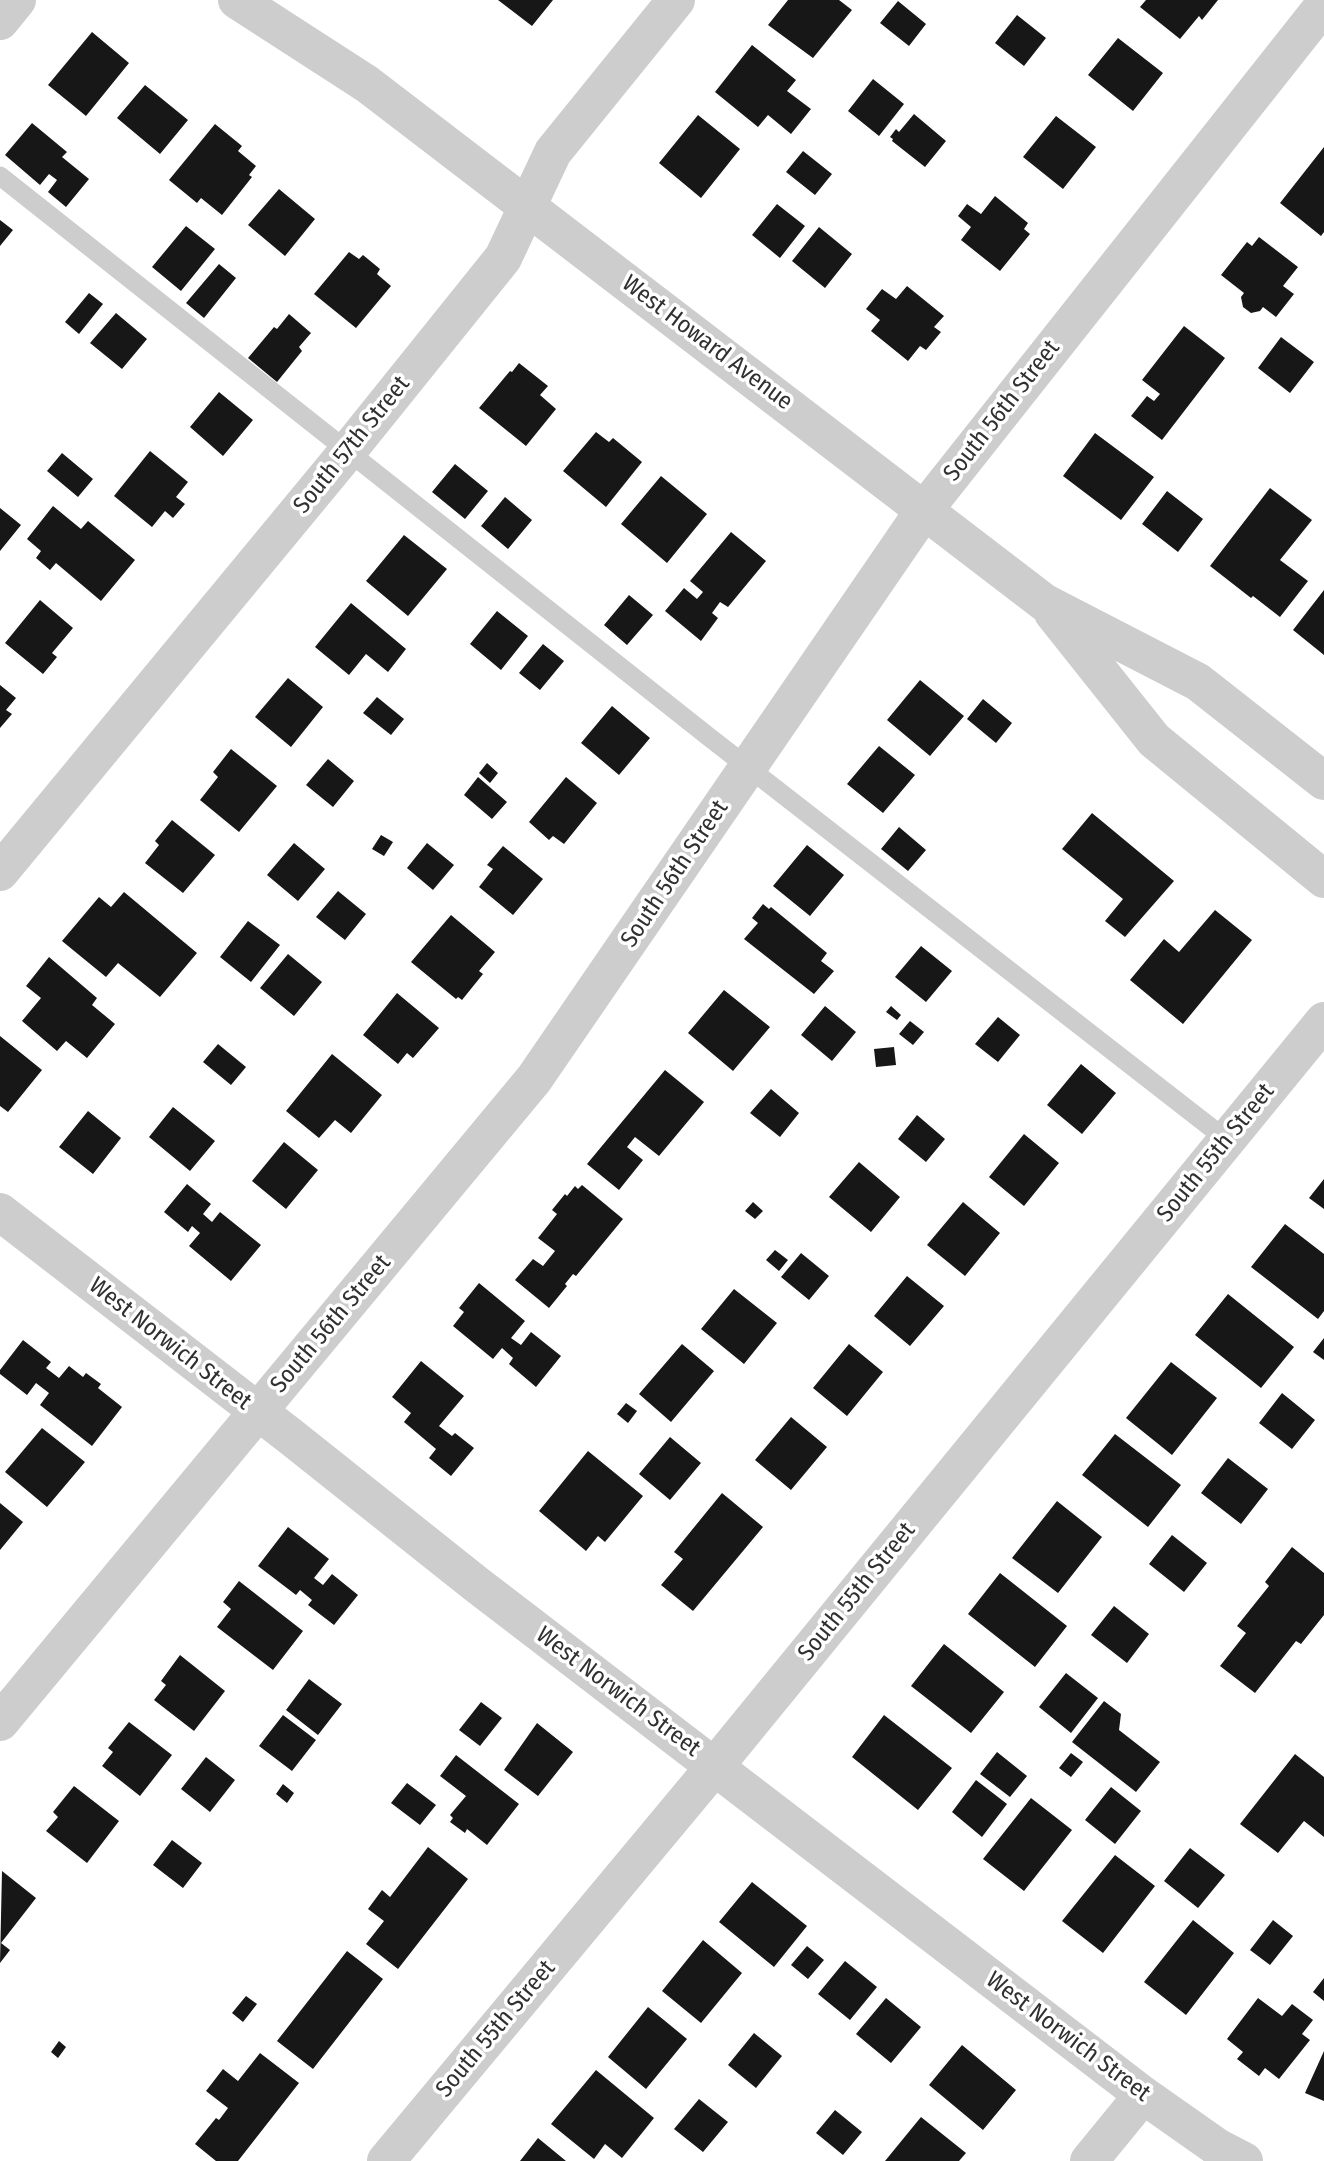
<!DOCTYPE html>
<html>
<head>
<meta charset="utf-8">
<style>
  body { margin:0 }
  canvas { display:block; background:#fff }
</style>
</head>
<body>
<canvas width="1324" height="2161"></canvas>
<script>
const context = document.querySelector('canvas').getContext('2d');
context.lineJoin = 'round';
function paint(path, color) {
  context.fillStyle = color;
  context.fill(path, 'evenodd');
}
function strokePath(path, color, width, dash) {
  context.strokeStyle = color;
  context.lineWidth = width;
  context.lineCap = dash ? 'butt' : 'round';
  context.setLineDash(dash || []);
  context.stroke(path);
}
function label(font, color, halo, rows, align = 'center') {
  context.font = font + ' "Fira Sans Condensed",sans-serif';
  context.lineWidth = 7;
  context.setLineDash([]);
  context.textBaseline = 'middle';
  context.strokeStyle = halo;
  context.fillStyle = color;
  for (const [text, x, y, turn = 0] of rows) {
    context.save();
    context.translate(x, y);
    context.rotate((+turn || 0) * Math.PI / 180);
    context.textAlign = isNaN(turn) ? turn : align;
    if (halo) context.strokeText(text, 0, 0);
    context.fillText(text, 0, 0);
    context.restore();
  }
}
paint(new Path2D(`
  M498,0H553L532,26Z
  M788,0H839L852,10L813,58L768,25Z
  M1146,0H1218L1202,20L1199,16L1180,39L1140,7Z
  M898,1L926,24L909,46L880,23Z
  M1017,15L1046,38L1024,66L995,43Z
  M92,32L129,63L86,116L48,85Z
  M1118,38L1163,73L1133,111L1088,75Z
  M752,45L796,80L787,91L811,109L791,134L768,115L758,127L715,92Z
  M873,79L904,104L879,136L848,111Z
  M145,85L188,120L160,154L117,118Z
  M914,114L946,141L925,167L892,141L893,139L890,137L896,129L899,132Z
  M698,115L740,149L701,198L659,163Z
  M1056,116L1096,147L1063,189L1023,157Z
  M32,123L67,152L62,157L89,179L66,207L48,192L57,180L49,174L40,185L5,155Z
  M215,124L242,146L238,151L256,166L249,175L252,177L222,215L201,198L197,203L169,180Z
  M1324,147V232L1321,236L1280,203Z
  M803,151L832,174L815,195L786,172Z
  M279,189L315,219L285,256L248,225Z
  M995,196L1028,223L1024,229L1030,234L1000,271L961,240L971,227L958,216L967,204L981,214Z
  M777,204L805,226L780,258L752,235Z
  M0,220L13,230L0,246Z
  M186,226L215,249L181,291L152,267Z
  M819,227L852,254L825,288L792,261Z
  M1259,237L1298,267L1283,286L1294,294L1276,317L1263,307L1260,311L1251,313L1243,307L1241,297L1244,293L1221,275L1247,242L1252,246Z
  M349,252L359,259L363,255L380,269L377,274L391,286L356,328L314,294Z
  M219,264L236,278L204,318L186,303Z
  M907,286L944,316L934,327L941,332L926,350L920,346L908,361L871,331L880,320L866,309L882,289L896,299Z
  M89,293L103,304L79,334L65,322Z
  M116,313L147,339L122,369L90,343Z
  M289,314L311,333L299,347L302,351L277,382L248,358L274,327L277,329Z
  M1184,326L1225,358L1162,440L1131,416L1147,396L1154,401L1160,394L1142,380Z
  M1281,337L1314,362L1290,393L1258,368Z
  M519,363L548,386L540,395L556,409L526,446L479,408L510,371L512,372Z
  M219,392L253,420L223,456L190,427Z
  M596,432L609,442L613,438L642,462L606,507L563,471Z
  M1095,433L1154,477L1121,520L1063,476Z
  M150,451L188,482L176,497L185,504L173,518L165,511L152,527L114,496Z
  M62,453L93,479L78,497L47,471Z
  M455,464L488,491L465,519L432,492Z
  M661,476L707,514L667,563L621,524Z
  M1270,488L1312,520L1280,560L1308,581L1280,617L1253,596L1251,598L1210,566Z
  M1167,491L1203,519L1178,552L1142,524Z
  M505,497L532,520L508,549L481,526Z
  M53,506L81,529L88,521L135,560L101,601L56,563L50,570L36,558L41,551L27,539Z
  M0,508L21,525L0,551Z
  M731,532L766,561L728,607L720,602L712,613L718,618L701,641L665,611L684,588L697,599L703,592L690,581Z
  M404,535L447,569L408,616L366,581Z
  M1324,590V655L1293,630Z
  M629,595L653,615L627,645L604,625Z
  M40,600L73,628L52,653L57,657L43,674L5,643Z
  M351,603L406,649L388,672L366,654L349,675L315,647Z
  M497,611L528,636L501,670L470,644Z
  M543,644L564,661L540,690L519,673Z
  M288,678L323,707L291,747L255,717Z
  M920,680L964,716L930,756L887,720Z
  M0,685L16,698L6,710L12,714L0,728Z
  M377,697L404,719L391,735L363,713Z
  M983,699L1012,723L996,743L967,719Z
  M612,706L650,738L619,775L581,743Z
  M879,746L915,775L883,813L847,784Z
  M231,749L277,786L239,832L200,800L218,777L213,772Z
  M328,759L354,781L333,807L306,785Z
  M487,763L498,773L490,783L479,773Z
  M478,777L507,802L492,819L464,795Z
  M566,777L597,803L564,844L553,836L549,840L529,822Z
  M1092,813L1174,881L1125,937L1105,921L1123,899L1062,849Z
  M172,820L215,855L183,893L145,863L159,845L155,841Z
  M899,827L926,850L908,871L881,849Z
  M381,835L393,842L384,856L372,849Z
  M294,843L325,869L298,901L267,875Z
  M427,843L454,865L433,890L407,868Z
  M807,845L844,875L810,916L773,886Z
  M503,846L543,879L513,915L479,887L493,869L487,865Z
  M338,891L366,914L345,940L316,917Z
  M124,892L197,953L160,997L118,963L106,977L62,941L99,897L111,907Z
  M763,904L769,909L771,907L827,953L821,961L834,971L814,994L744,939L758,923L752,918Z
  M1215,910L1252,940L1183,1024L1130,980L1164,939L1179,952Z
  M451,915L495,952L479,971L483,974L462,1000L458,997L456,999L411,962Z
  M248,921L280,945L251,982L220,957Z
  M921,946L952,971L926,1002L895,977Z
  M288,954L322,982L294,1016L260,988Z
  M49,957L97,998L92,1005L115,1024L87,1058L66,1041L57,1051L22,1021L41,998L26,986Z
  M724,990L770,1027L733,1071L688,1033Z
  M397,993L439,1028L413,1058L407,1053L398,1064L363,1035Z
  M825,1006L856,1032L832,1061L801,1035Z
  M891,1006L901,1015L897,1020L886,1012Z
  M998,1017L1020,1035L998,1062L975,1044Z
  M910,1021L924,1032L913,1045L899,1034Z
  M0,1036L42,1070L8,1112L0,1106Z
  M218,1044L246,1067L231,1085L203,1062Z
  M894,1047L896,1065L876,1067L874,1049Z
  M332,1054L382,1095L351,1133L335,1120L319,1138L286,1111Z
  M1081,1064L1116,1093L1082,1134L1047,1105Z
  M665,1070L704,1102L659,1156L635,1137L627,1147L643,1160L619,1190L587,1164Z
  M771,1089L799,1113L780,1137L750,1113Z
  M173,1107L215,1141L190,1171L149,1137Z
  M88,1111L121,1138L93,1174L59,1147Z
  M917,1115L945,1139L926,1162L898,1139Z
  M1024,1134L1059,1163L1024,1206L989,1177Z
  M284,1142L318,1170L286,1209L252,1181Z
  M859,1162L900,1197L871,1232L829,1197Z
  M1324,1179V1209L1309,1198Z
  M187,1184L211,1204L203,1214L212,1222L220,1212L261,1245L231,1281L189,1246L200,1233L192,1226L188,1232L164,1212Z
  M582,1185L623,1219L576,1276L573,1274L565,1284L567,1286L549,1308L515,1280L533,1259L543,1266L555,1251L538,1238L557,1214L552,1210L565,1194L567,1196L575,1186L578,1189Z
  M753,1202L763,1211L755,1219L745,1211Z
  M963,1202L1000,1233L965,1276L927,1245Z
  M1285,1224L1324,1254V1311L1318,1319L1251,1267Z
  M775,1250L788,1260L779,1271L766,1260Z
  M801,1253L829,1276L809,1300L781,1277Z
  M907,1276L944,1306L910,1346L874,1316Z
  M479,1283L525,1321L511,1338L521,1345L531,1332L561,1356L536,1387L509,1364L513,1358L502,1348L493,1359L453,1326L464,1312L459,1308Z
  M734,1289L777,1323L744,1364L701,1329Z
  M1228,1294L1294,1347L1261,1388L1195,1335Z
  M1324,1338V1360L1313,1352Z
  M23,1340L51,1362L46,1368L59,1378L69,1366L83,1377L86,1373L101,1384L98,1388L122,1407L92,1446L40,1405L49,1393L36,1383L27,1395L0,1374V1370Z
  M682,1344L714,1371L671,1422L639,1394Z
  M849,1344L883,1372L847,1416L813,1388Z
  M421,1361L464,1396L439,1426L452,1436L455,1433L474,1448L451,1476L429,1458L436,1449L404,1422L411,1413L392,1397Z
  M1171,1362L1217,1398L1172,1455L1126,1418Z
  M1282,1393L1315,1420L1292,1449L1259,1423Z
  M626,1403L637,1411L628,1423L617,1414Z
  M791,1417L827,1447L791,1490L755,1460Z
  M42,1428L85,1462L47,1507L5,1472Z
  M1115,1434L1181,1485L1148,1527L1082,1475Z
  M670,1437L701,1463L670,1500L639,1474Z
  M588,1451L643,1496L605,1542L598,1536L586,1551L539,1511Z
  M1228,1458L1268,1489L1241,1524L1201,1493Z
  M722,1493L763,1527L693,1611L661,1585L683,1559L674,1552Z
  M1057,1501L1102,1537L1058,1593L1012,1558Z
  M0,1503L23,1522L0,1550Z
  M288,1527L329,1559L314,1578L323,1585L332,1574L358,1595L334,1625L308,1605L312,1600L300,1590L296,1595L258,1566Z
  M1172,1535L1207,1563L1184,1592L1149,1564Z
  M1292,1547L1324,1573V1615L1301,1644L1296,1641L1255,1693L1220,1666L1246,1633L1237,1626L1269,1586L1265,1582Z
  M1000,1573L1067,1626L1035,1667L968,1614Z
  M239,1581L303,1631L273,1670L217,1627L231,1609L223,1602Z
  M1114,1606L1149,1634L1127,1663L1091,1635Z
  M944,1644L1004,1692L971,1733L911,1686Z
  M180,1655L225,1691L194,1731L154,1700L166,1685L161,1681Z
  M1066,1673L1098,1698L1071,1733L1039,1707Z
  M309,1679L342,1704L318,1735L286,1710Z
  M1104,1701L1121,1714L1119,1730L1160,1762L1136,1792L1072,1742Z
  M481,1702L502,1718L480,1746L459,1730Z
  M283,1715L316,1740L292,1771L259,1746Z
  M884,1715L952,1768L918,1810L852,1757Z
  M129,1722L172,1755L140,1796L102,1766L113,1752L108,1748Z
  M537,1723L573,1752L538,1796L504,1770Z
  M997,1752L1027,1776L1010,1797L980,1774Z
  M1071,1753L1083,1762L1071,1777L1059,1768Z
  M1295,1754L1324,1777V1837L1304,1821L1278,1853L1240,1824Z
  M456,1755L519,1804L487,1845L467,1829L465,1833L450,1822L453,1818L450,1815L466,1796L440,1776Z
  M206,1757L235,1780L210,1812L181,1789Z
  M976,1780L1007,1804L982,1837L952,1812Z
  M407,1783L436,1805L420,1825L391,1803Z
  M283,1784L294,1793L287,1803L276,1794Z
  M74,1786L119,1821L87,1863L46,1831L58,1817L53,1812Z
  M1111,1787L1141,1811L1115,1844L1085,1820Z
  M1031,1798L1072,1830L1024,1891L983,1859Z
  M172,1840L202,1863L183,1888L153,1865Z
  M428,1847L468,1879L398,1969L366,1944L384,1921L368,1909L382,1890L390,1897Z
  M1190,1848L1225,1875L1198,1908L1164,1881Z
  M1115,1855L1155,1886L1103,1953L1062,1921Z
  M2,1871L36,1898L1,1943L10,1950L0,1963Z
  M752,1882L807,1926L774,1967L719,1922Z
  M1193,1920L1234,1953L1186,2015L1144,1982Z
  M1273,1920L1293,1936L1270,1965L1250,1950Z
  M703,1940L742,1973L701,2023L662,1991Z
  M807,1946L824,1960L808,1979L791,1965Z
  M347,1951L383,1979L313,2069L277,2041Z
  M845,1961L877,1987L850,2020L818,1994Z
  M1324,1978V2001L1313,1992Z
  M246,1996L257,2004L243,2022L232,2013Z
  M886,1998L921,2027L891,2063L856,2034Z
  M1258,1998L1282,2016L1292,2004L1313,2020L1302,2034L1310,2040L1279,2079L1265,2068L1259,2076L1237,2059L1243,2052L1227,2039Z
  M648,2007L687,2039L646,2089L608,2057Z
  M754,2033L782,2056L756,2088L728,2065Z
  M59,2041L66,2047L58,2058L51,2052Z
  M962,2045L1016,2090L983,2130L929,2085Z
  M1324,2051V2101L1305,2093Z
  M260,2053L299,2083L238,2161H216L195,2144L216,2118L219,2120L228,2108L206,2091L223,2069L238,2081Z
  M596,2070L654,2118L622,2158L605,2144L594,2159L551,2124Z
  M699,2099L728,2122L703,2152L674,2129Z
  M835,2110L862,2132L843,2155L816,2133Z
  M921,2117L966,2153L959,2161H885Z
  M538,2138L566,2161H520Z`), '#171717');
strokePath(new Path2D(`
  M0,176L709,737L1227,1140`), '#cdcdcd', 19);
strokePath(new Path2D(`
  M0,21L17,0
  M0,872L347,452L503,258L553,152L676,0
  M0,1212L290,1436L476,1584L1143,2095L1217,2147L1244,2161
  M0,1722L534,1079L925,509L1324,5
  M386,2161L715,1766L1324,1021
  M1089,2161L1143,2095`), '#cdcdcd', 38);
strokePath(new Path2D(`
  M237,0L367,84L1045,603L1198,682L1324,781
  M1053,613L1154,740L1324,879`), '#cdcdcd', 38);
label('24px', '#303030', '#fff', [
  ["West Howard Avenue",707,343,37],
  ["South 56th Street",1002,411,-52],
  ["South 57th Street",352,445,-51],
  ["South 56th Street",675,874,-56],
  ["South 55th Street",1216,1153,-51],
  ["South 56th Street",331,1324,-50],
  ["West Norwich Street",170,1344,38],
  ["South 55th Street",857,1592,-51],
  ["West Norwich Street",618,1692,37],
  ["South 55th Street",496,2029,-50],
  ["West Norwich Street",1068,2037,37]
]);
</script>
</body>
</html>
